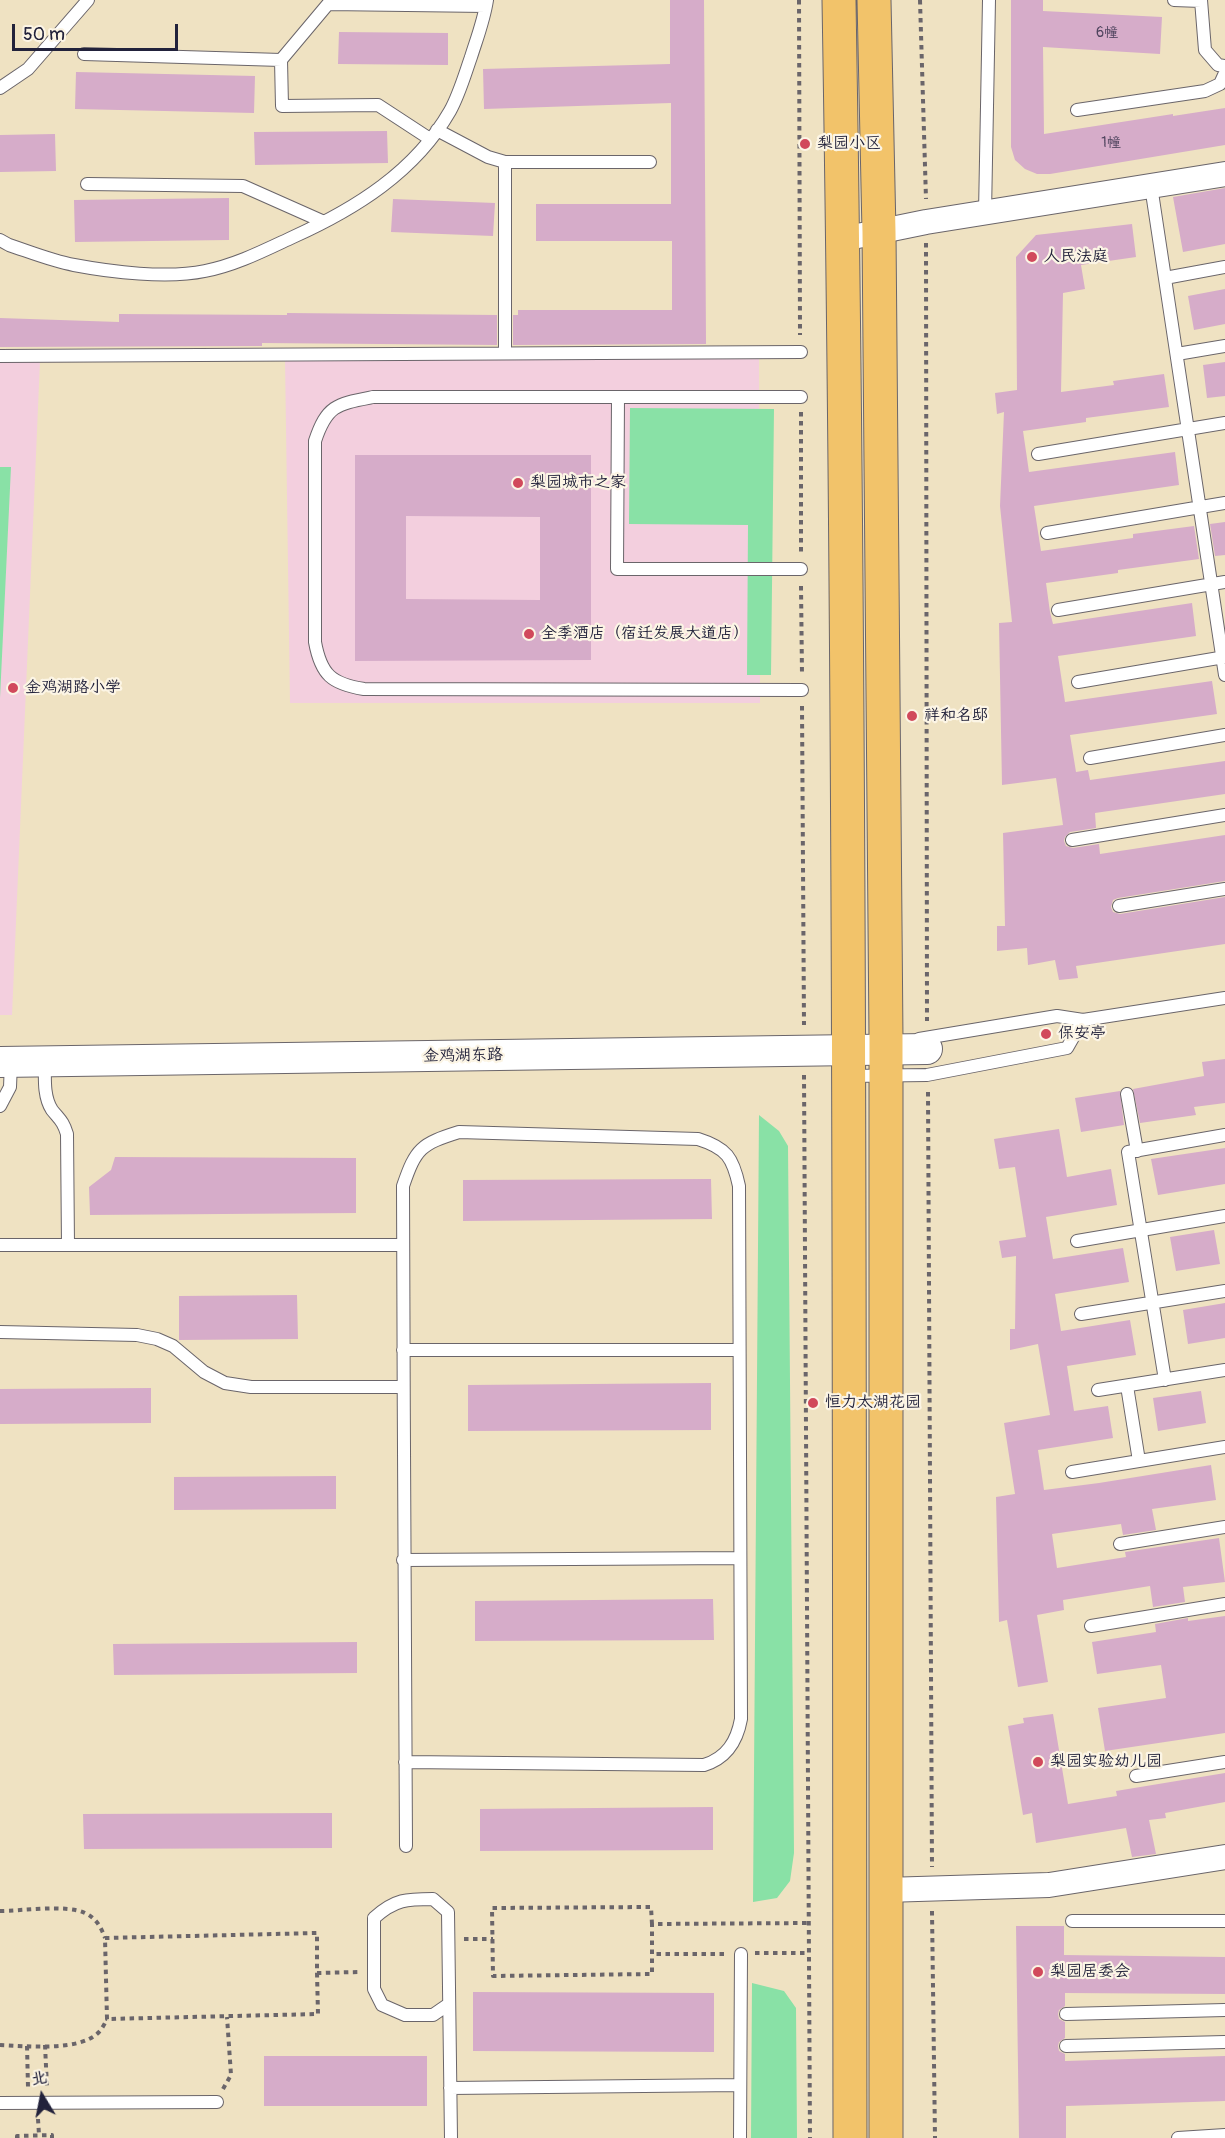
<!DOCTYPE html>
<html>
<head>
<meta charset="utf-8">
<style>
  body { margin:0 }
  #map { position:relative; width:1225px; height:2138px; overflow:hidden; background:#efe2c2; font-family:Pangolin,"LXGW WenKai TC",sans-serif }
  canvas { display:block }
  .north { position:absolute; left:12px; top:2066px; width:60px; height:60px; -webkit-text-stroke:4px #fcf5e5; paint-order:stroke; rotate:350deg; font-size:16px; font-weight:700; line-height:24px; text-align:center; color:#22223b }
  .north::after { content:''; display:block; margin:auto; width:21px; height:27px; background:#22223b; clip-path:polygon(50% 0,100% 100%,50% 72%,0 100%) }
  .scale { position:absolute; left:12px; top:24px; width:166px; height:27px; box-sizing:border-box; border:3px solid #22223b; border-top:0; padding-left:8px; font-size:18px; line-height:21px; white-space:nowrap; color:#22223b; -webkit-text-stroke:4px #fcf5e5; paint-order:stroke }
</style>
</head>
<body>
<div id="map">
<canvas width="1225" height="2138"></canvas>
<div class="north">北</div>
<div class="scale">50 m</div>
</div>
<script>
const context = document.querySelector('canvas').getContext('2d');
context.lineJoin = 'round';
function paint(path, color) {
  context.fillStyle = color;
  context.fill(path, 'evenodd');
}
function strokePath(path, color, width, dash) {
  context.strokeStyle = color;
  context.lineWidth = width;
  context.lineCap = dash ? 'butt' : 'round';
  context.setLineDash(dash || []);
  context.stroke(path);
}
function label(font, color, halo, rows, align = 'center') {
  context.font = font + ' Pangolin,"LXGW WenKai TC",sans-serif';
  context.lineWidth = 4.5;
  context.setLineDash([]);
  context.textBaseline = 'middle';
  context.strokeStyle = halo;
  context.fillStyle = color;
  for (const [text, x, y, turn = 0] of rows) {
    context.save();
    context.translate(x, y);
    context.rotate((+turn || 0) * Math.PI / 180);
    context.textAlign = isNaN(turn) ? turn : align;
    if (halo) context.strokeText(text, 0, 0);
    context.fillText(text, 0, 0);
    context.restore();
  }
}
paint(new Path2D(`
  M759,354L760,703H290L285,359Z
  M0,361H40L12,1015H0Z`), '#f3cfde');
paint(new Path2D(`
  M630,408L774,409L771,675H747L748,525L629,524Z
  M0,467H11L0,698Z
  M759,1115L779,1131L788,1146L794,1853L790,1881L777,1898L753,1902Z
  M752,1983L784,1991L796,2008L797,2138H751Z`), '#89e1a6');
paint(new Path2D(`
  M670,0H704L706,344L513,345V315H518V310H672V241H536V204H671V103L484,109L483,69L670,64Z
  M1011,0H1043V11L1162,17L1160,54L1043,47L1044,134L1173,114V116L1225,108V145L1050,174H1037L1025,169L1015,160L1011,147Z
  M339,32L448,33V65L338,64Z
  M76,72L255,76L254,113L75,109Z
  M387,131L388,163L255,165L254,132Z
  M55,134L56,171L0,172V135Z
  M1225,188V244L1183,252L1173,197Z
  M229,198V240L75,242L74,200Z
  M393,199L495,203L493,236L391,232Z
  M1132,224L1136,257L1081,265L1085,289L1063,293L1061,392L1114,385L1113,381L1164,374L1169,407L1086,418V422L1023,431L1029,472L1175,452L1179,485L1034,506L1041,551L1133,538V534L1194,526L1199,559L1118,570V573L1046,583L1050,612L1053,624L1192,603L1196,636L1058,656L1065,702L1212,681L1217,714L1070,735L1076,772L1088,770L1090,780L1225,761V794L1095,813L1096,828L1070,832L1065,837L1064,841L1066,846L1073,848L1099,844L1100,854L1225,835V881L1118,898L1113,900L1111,907L1113,912L1120,914L1225,897V944L1076,966L1078,978L1059,980L1055,960L1028,965L1027,948L997,951V926H1005L1003,833L1063,825L1056,778L1002,785L999,623L1012,622L1000,506L1004,412L997,414L995,393L1017,390L1016,257L1036,235Z
  M1225,289V324L1194,330L1188,296Z
  M287,313L497,315V345L262,343V346L0,347V318L119,322V314L287,315Z
  M1225,362V396L1207,398L1203,365Z
  M355,455H591V660L355,661ZM406,516L540,517V600L406,599Z
  M1225,522V555L1215,556L1210,524Z
  M1225,1059V1103L1194,1107L1196,1115L1140,1123L1133,1089L1204,1076L1202,1062Z
  M1120,1091L1124,1125L1081,1132L1075,1098Z
  M1059,1129L1067,1177L1111,1169L1117,1205L1046,1217L1053,1259L1123,1248L1129,1282L1055,1294L1061,1331L1130,1320L1136,1355L1067,1366L1074,1411L1108,1406L1113,1438L1038,1450L1044,1490L1099,1483L1211,1465L1216,1500L1152,1509L1156,1530L1123,1535L1121,1524L1052,1534L1057,1568L1126,1557L1125,1552L1219,1538L1225,1582L1183,1587L1185,1602L1153,1607L1150,1586L1063,1600L1064,1610L1037,1615L1048,1682L1018,1687L1007,1620L999,1622L996,1497L1015,1494L1004,1423L1050,1415L1038,1344L1010,1350V1329H1015L1016,1256L1002,1258L999,1241L1026,1237L1015,1167L999,1169L994,1139Z
  M1225,1148V1184L1158,1195L1151,1159Z
  M115,1157L356,1158V1213L90,1215L89,1187L111,1170Z
  M711,1179L712,1219L463,1221V1180Z
  M1214,1230L1220,1264L1176,1271L1170,1237Z
  M297,1295L298,1339L179,1340V1296Z
  M1225,1303V1338L1188,1344L1183,1310Z
  M711,1383V1430L468,1431V1385Z
  M151,1388V1423L0,1424V1389Z
  M1201,1391L1206,1423L1158,1431L1153,1398Z
  M336,1476V1509L174,1510V1477Z
  M713,1599L714,1640L475,1641V1601Z
  M1225,1616V1733L1105,1751L1098,1708L1166,1698L1161,1665L1097,1674L1092,1642L1156,1632L1155,1624L1188,1618V1621Z
  M357,1642V1673L114,1675L113,1644Z
  M1053,1714L1068,1804L1117,1796L1116,1791L1225,1773V1802L1165,1813L1166,1818L1149,1820L1156,1854L1132,1857L1126,1828L1036,1843L1032,1813L1023,1815L1008,1726L1024,1723L1023,1718Z
  M713,1807V1850L480,1851V1809Z
  M332,1813V1848L84,1849L83,1814Z
  M1016,1926H1064V1955L1225,1957V1994L1065,1993V2006L1059,2010L1058,2014L1059,2019L1065,2022V2038L1059,2042L1058,2046L1059,2051L1065,2054V2061L1225,2056V2101L1066,2106V2138H1019Z
  M473,1992L714,1993V2052L473,2051Z
  M264,2056H427V2106H264Z`), '#d6acc9');
const service = new Path2D(`
  M1174,0L1201,1
  M1201,0L1205,50L1218,65L1225,66
  M84,54L281,60
  M0,88L28,69L88,0
  M1077,110L1205,91L1220,84L1225,73
  M437,130L488,157L505,162H650
  M430,139L378,105L282,106L281,60L328,4L486,6
  M87,184L243,186L324,222
  M1151,186L1225,675
  M985,213L989,0
  M0,240L9,245C30,252 52,261 74,265C111,272 167,279 205,271C236,265 265,250 293,237C355,209 415,172 450,111C459,95 465,74 471,57C477,38 484,20 487,0
  M1165,278L1225,267
  M505,353V162
  M1177,354L1225,346
  M0,356L801,352
  M618,397H801
  M1038,454L1225,423
  M1047,533L1225,503
  M801,569H617L618,397H373C337,404 327,405 315,441V642C321,675 332,684 364,689L802,690
  M1058,610L1225,582
  M1078,682L1225,657
  M1090,758L1225,735
  M1072,840L1225,815
  M1119,906L1225,889
  M1083,1020L1225,998
  M45,1061C45,1077 43,1096 52,1110C60,1120 63,1121 67,1134L68,1245
  M849,1076L927,1075L1067,1048L1083,1020L1057,1016L919,1039
  M1127,1094L1137,1151
  M0,1106L10,1087L11,1062
  M1077,1241L1225,1216
  M0,1245H403
  M1081,1314L1225,1291
  M0,1332L137,1335L157,1339L173,1346L204,1372L225,1383L251,1387H403
  M403,1350H739
  M1165,1380L1128,1152L1225,1135
  M1127,1386L1139,1461
  M1098,1390L1225,1370
  M1072,1472L1225,1447
  M1120,1544L1225,1527
  M403,1560L740,1558
  M1091,1626L1225,1604
  M405,1762L704,1765C727,1758 737,1741 741,1719L739,1186C733,1158 727,1148 698,1139L459,1132C421,1144 416,1148 403,1186C404,1406 404,1626 406,1846
  M1136,1776L1225,1762
  M1072,1921H1225
  M449,2004L433,2015H405L382,2005L374,1989V1918C395,1899 407,1899 433,1899L448,1912L451,2138
  M1066,2014L1225,2010
  M1066,2046L1225,2042
  M450,2088L740,2085
  M0,2103L217,2102
  M740,2138L741,1954
  M1178,2138L1225,2135`);
const minor = new Path2D(`
  M843,239L926,222L1225,174
  M885,1890L1049,1885L1225,1857`);
const tertiary = new Path2D(`
  M0,1062L927,1049`);
const trunk = new Path2D(`
  M839,0C851,713 849,1425 850,2138
  M874,0L879,232L886,1038V2138`);
strokePath(service, '#6a656a', 14);
strokePath(minor, '#6a656a', 26);
strokePath(tertiary, '#6a656a', 32);
strokePath(trunk, '#6a656a', 35);
strokePath(new Path2D(`
  M799,0L800,335
  M920,0L926,199
  M926,243L927,1021
  M801,412V554
  M801,586L802,674
  M802,706L804,1025
  M804,1075L810,2138
  M928,1092L932,1867
  M0,1911C21,1911 67,1904 85,1913C96,1918 101,1927 105,1938
  M932,1911L935,2138
  M652,1924L651,1907L492,1908L493,1976L652,1974V1954
  M464,1939H493
  M755,1953H809
  M724,1954H652V1924L809,1923
  M317,1973L318,2014L107,2019L105,1938L317,1933V1973L358,1972
  M0,2045C26,2046 80,2052 99,2032C102,2029 105,2023 107,2019
  M45,2045L47,2087
  M27,2046L28,2087
  M223,2089L231,2075L227,2017
  M38,2119L39,2135
  M17,2138V2136L52,2135V2138`), '#6a656a', 4, [4.5, 4.5]);
strokePath(service, '#fff', 12);
strokePath(minor, '#fff', 24);
strokePath(tertiary, '#fff', 30);
strokePath(trunk, '#f2c36a', 33);
for (const [x, y, r, color] of [
  [805,144,6,"#d1495b"],
  [1032,257,6,"#d1495b"],
  [518,483,6,"#d1495b"],
  [529,634,6,"#d1495b"],
  [13,688,6,"#d1495b"],
  [912,716,6,"#d1495b"],
  [1046,1034,6,"#d1495b"],
  [813,1403,6,"#d1495b"],
  [1038,1762,6,"#d1495b"],
  [1038,1972,6,"#d1495b"]
]) {
  const dot = new Path2D();
  dot.arc(x, y, r, 0, 2 * Math.PI);
  context.fillStyle = color;
  context.fill(dot);
  strokePath(dot, '#fcf5e5', 2);
}
label('14px', '#4f445e', null, [
  ["6幢",1107,33],
  ["1幢",1111,143]
]);
label('16px', '#22223b', '#fcf5e5', [
  ["梨园小区",817,144],
  ["人民法庭",1044,257],
  ["梨园城市之家",530,483],
  ["全季酒店（宿迁发展大道店）",541,634],
  ["金鸡湖路小学",25,688],
  ["祥和名邸",924,716],
  ["保安亭",1058,1034],
  ["恒力太湖花园",825,1403],
  ["梨园实验幼儿园",1050,1762],
  ["梨园居委会",1050,1972]
], 'left');
label('16px', '#22223b', '#fcf5e5', [
  ["金鸡湖东路",463,1056,-1]
]);
</script>
</body>
</html>
